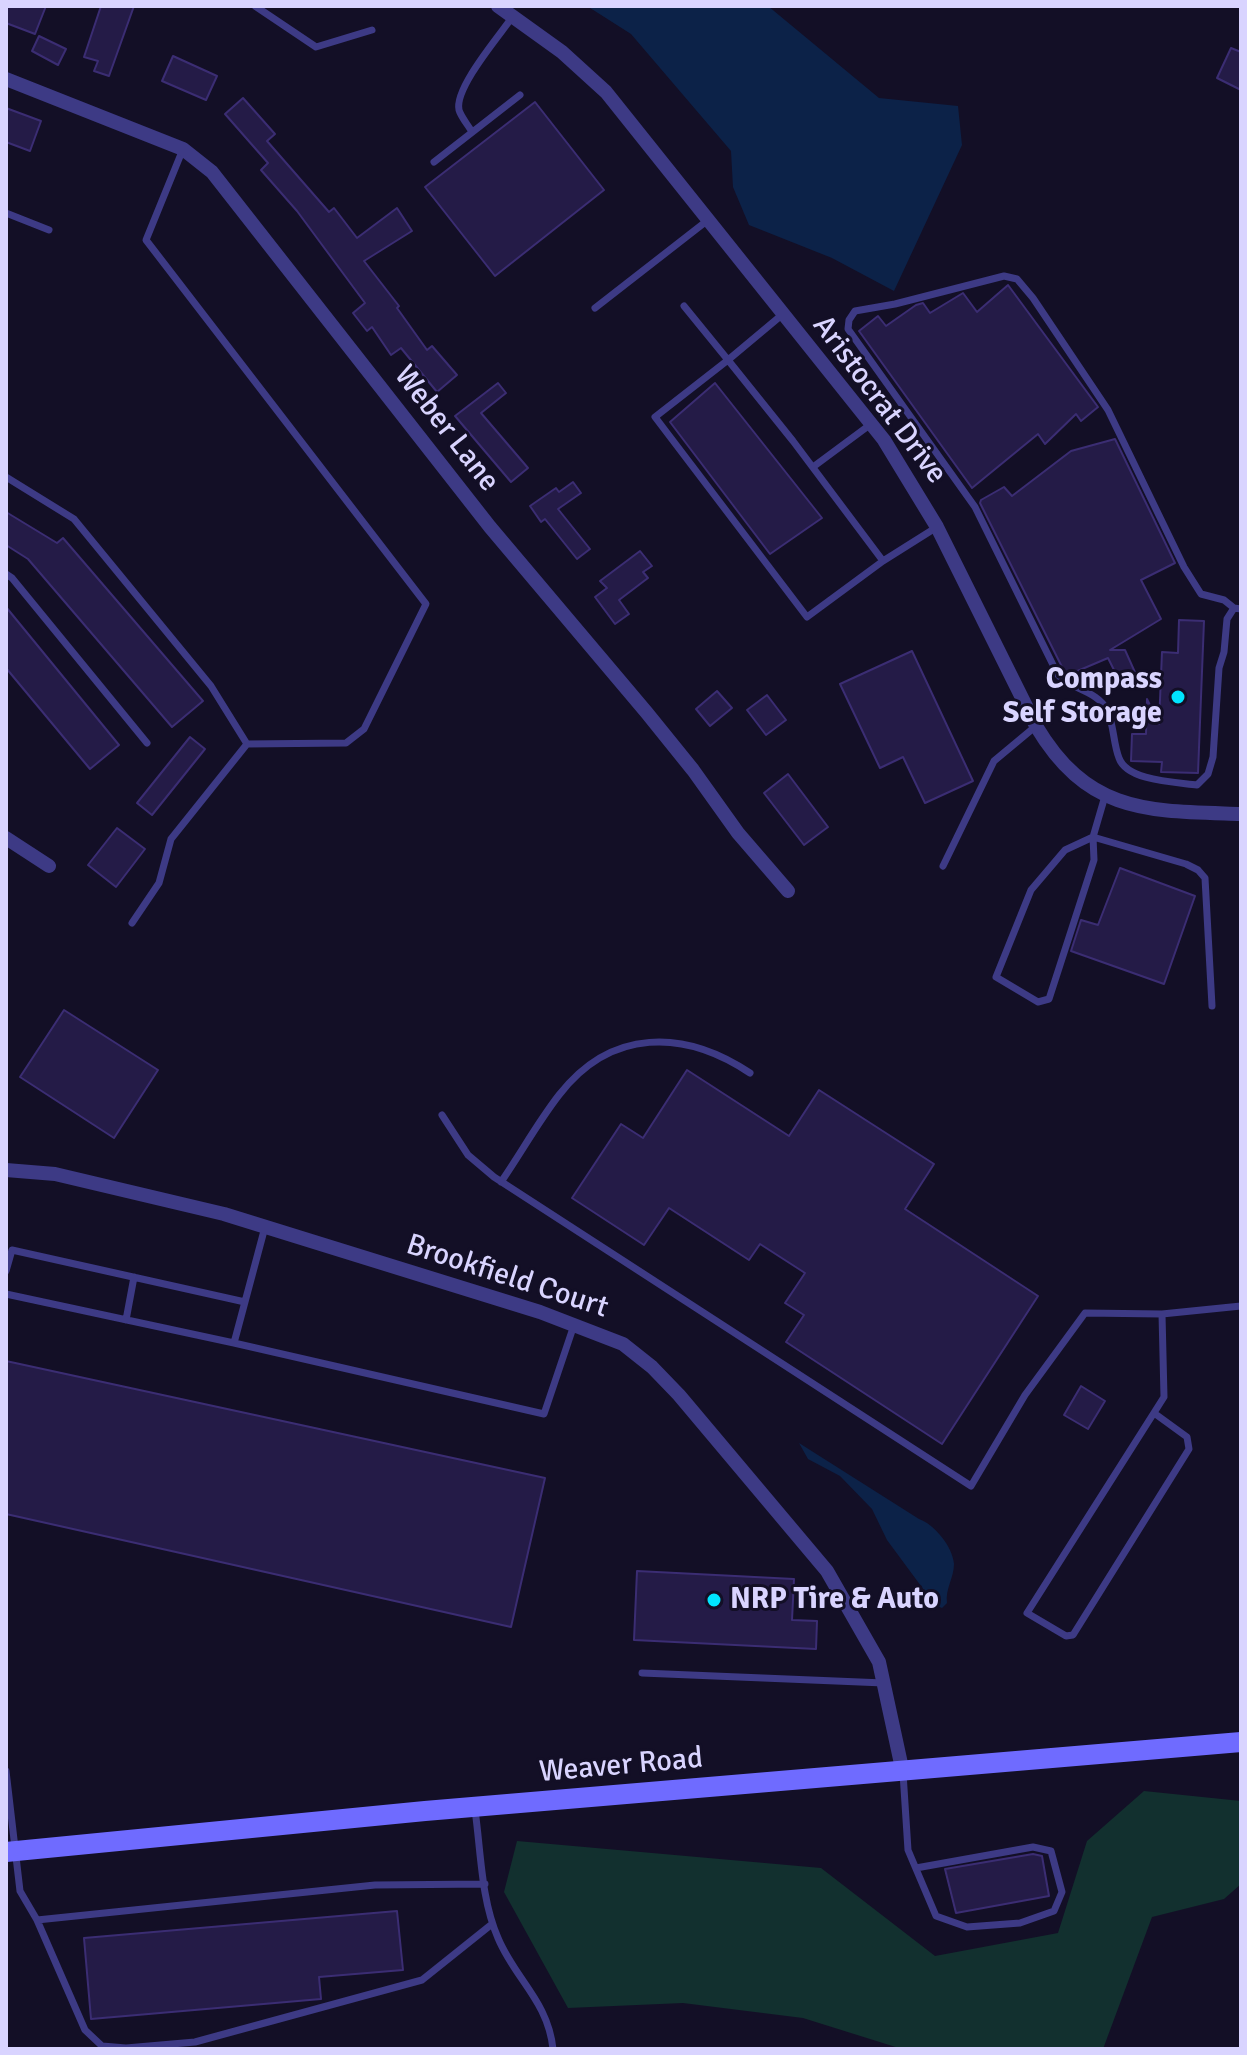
<!DOCTYPE html>
<html>
<head>
<meta charset="utf-8">
<style>
  body { margin:0 }
  #map { position:relative; width:1247px; height:2055px; overflow:hidden; background:#130f26; font-family:Signika,sans-serif }
  canvas { display:block }
  .frame { position:absolute; inset:0; border:8px solid #d9d4ff; pointer-events:none }
</style>
</head>
<body>
<div id="map">
<canvas width="1247" height="2055"></canvas>
<div class="frame"></div>
</div>
<script>
const context = document.querySelector('canvas').getContext('2d');
context.lineJoin = 'round';
function paint(path, color) {
  context.fillStyle = color;
  context.fill(path, 'evenodd');
}
function strokePath(path, color, width, dash) {
  context.strokeStyle = color;
  context.lineWidth = width;
  context.lineCap = dash ? 'butt' : 'round';
  context.setLineDash(dash || []);
  context.stroke(path);
}
function label(font, color, halo, rows, align = 'center') {
  context.font = font + ' Signika,sans-serif';
  context.lineWidth = 6;
  context.setLineDash([]);
  context.textBaseline = 'middle';
  context.strokeStyle = halo;
  context.fillStyle = color;
  for (const [text, x, y, turn = 0] of rows) {
    context.save();
    context.translate(x, y);
    context.rotate((+turn || 0) * Math.PI / 180);
    context.textAlign = isNaN(turn) ? turn : align;
    if (halo) context.strokeText(text, 0, 0);
    context.fillText(text, 0, 0);
    context.restore();
  }
}
paint(new Path2D(`
  M1144,1791L1241,1801V1884L1224,1899L1152,1917L1103,2049H902L803,2018L683,2003L568,2008L504,1892L517,1841L821,1868L935,1956L1058,1933L1087,1841Z`), '#12302f');
paint(new Path2D(`
  M587,6H768L879,98L958,106L962,145L894,291L832,258L749,225L733,187L731,151L631,34Z
  M799,1443L919,1519C934,1524 953,1547 954,1564C954,1578 945,1589 947,1603L942,1608L935,1605L887,1540L872,1509L840,1476L808,1459Z`), '#0c2248');
const building = new Path2D(`
  M6,6H46L35,34L6,23Z
  M101,6H134L109,76L94,71L98,61L84,57Z
  M39,36L66,49L58,65L32,51Z
  M1231,48L1241,52V90L1217,78Z
  M173,56L217,76L206,100L162,81Z
  M243,98L275,134L267,141L329,212L334,208L357,238L397,208L412,231L364,261L399,306L397,308L427,350L432,346L457,375L437,392L401,348L391,355L372,327L367,331L353,313L365,303L297,211L261,170L268,163L225,114Z
  M535,102L604,190L495,276L425,187Z
  M6,108L41,121L30,151L6,142Z
  M1008,285L1098,407L1081,421L1076,414L1045,444L1038,434L972,488L859,331L878,316L886,326L916,305L923,303L930,313L963,293L977,312Z
  M498,383L506,393L481,413L528,468L511,482L455,416Z
  M715,383L822,518L770,554L670,422Z
  M1115,439L1175,563L1141,580L1161,619L1110,650H1125L1138,679L1123,688L1108,658L1068,675L1065,673L980,503L981,500L1004,487L1012,496L1071,451Z
  M573,482L581,493L558,509L590,549L577,559L545,519L541,522L530,506L556,488L559,492Z
  M6,512L57,543L63,538L203,701L172,727L28,559L6,545Z
  M640,551L652,566L643,572L648,578L619,600L629,614L615,624L595,597L607,588L600,581Z
  M6,607L119,745L90,769L6,668Z
  M1179,620L1204,621L1198,773L1161,772L1162,762L1131,761L1132,734H1146L1147,699L1159,724L1162,652L1178,653Z
  M912,651L973,781L925,803L903,757L880,768L840,684Z
  M717,691L732,708L710,726L696,709Z
  M767,695L786,720L766,735L747,710Z
  M190,737L205,749L152,815L137,803Z
  M788,774L828,827L804,845L764,793Z
  M117,828L145,849L116,887L88,865Z
  M1120,868L1195,896L1164,984L1071,951L1081,920L1098,925Z
  M64,1010L158,1070L114,1138L20,1077Z
  M687,1070L789,1136L819,1090L934,1164L905,1209L1038,1296L942,1444L786,1342L804,1315L785,1303L805,1273L760,1244L749,1260L669,1208L644,1245L572,1198L621,1124L643,1138Z
  M6,1361L545,1478L511,1627L6,1514Z
  M1081,1386L1105,1401L1088,1429L1064,1415Z
  M637,1571L794,1579L792,1620L817,1621L816,1649L634,1640Z
  M1033,1854L1042,1856L1049,1896L956,1913L945,1869Z
  M397,1911L403,1970L319,1977L321,1999L91,2019L84,1938Z`);
paint(building, '#241b47');
strokePath(building, '#3b2d73', 2);
strokePath(new Path2D(`
  M255,6L316,47L372,30
  M472,132C468,125 461,117 459,110C454,88 500,35 513,16
  M434,162L520,95
  M6,213L49,230
  M684,306L728,360L655,417L807,617L883,561
  M595,308L708,220
  M783,314L728,360L793,441L883,561L937,527
  M813,467L871,424
  M6,477L74,519L211,686L247,744
  M6,574L12,578L147,743
  M1234,608L1227,619L1224,652L1219,668L1213,757L1208,774L1197,785C1175,782 1127,781 1119,758C1113,743 1114,724 1107,710C1097,690 1071,690 1058,675L975,507L848,329L849,320L855,311L895,304L1004,276L1017,279L1033,298L1108,410L1184,567L1201,594L1224,600L1234,608L1241,609
  M1105,796L1093,837L1186,864L1198,870L1205,878L1212,1006
  M1093,837L1094,860L1049,999L1038,1002L996,977L1031,890L1065,850Z
  M943,866L994,761L1036,726
  M132,923L159,883L171,839L247,744L346,743L364,729L426,604L146,240L183,149
  M442,1115L468,1155L494,1177L971,1486L1025,1395L1085,1313L1162,1314
  M501,1182C521,1153 538,1122 559,1095C611,1028 684,1029 750,1073
  M265,1227L234,1343L544,1414L574,1325
  M6,1271L12,1250L245,1302
  M6,1294L234,1343
  M126,1320L134,1277
  M1154,1413L1187,1437L1189,1449L1073,1635L1066,1636L1027,1613L1164,1397L1162,1314L1241,1306
  M642,1673L884,1683
  M6,1771L20,1891L37,1920L375,1885L485,1884
  M903,1773L908,1850L936,1916L967,1927L1020,1923L1054,1911L1062,1892L1051,1851L1033,1847L916,1868
  M475,1810C481,1852 481,1899 498,1938C515,1979 548,2001 553,2049
  M37,1920L85,2030L102,2046L126,2048L195,2042L422,1980L492,1924`), '#3d3a85', 7);
strokePath(new Path2D(`
  M498,6L562,52L606,92L884,440L937,527L1036,726C1089,815 1149,811 1241,814
  M6,79L183,149L212,172L490,527L647,713L693,770L738,833L788,891
  M6,838L49,866
  M6,1170L55,1174L224,1214L540,1312L623,1344L652,1367L679,1395L827,1571L879,1662L903,1773`), '#3d3a85', 14);
strokePath(new Path2D(`
  M6,1852L425,1811L1241,1742`), '#6f6bff', 20);
for (const [x, y, r, color] of [
  [1178,697,8,"#00e5ff"],
  [714,1600,8,"#00e5ff"]
]) {
  const dot = new Path2D();
  dot.arc(x, y, r, 0, 2 * Math.PI);
  context.fillStyle = color;
  context.fill(dot);
  strokePath(dot, '#130f26', 3);
}
label('30px', '#d9d4ff', '#130f26', [
  ["Aristocrat Drive",879,400,53],
  ["Weber Lane",446,429,52],
  ["Brookfield Court",507,1277,18],
  ["Weaver Road",621,1766,-5]
]);
label('bold 30px', '#d9d4ff', '#130f26', [
  ["Compass",1162,680],
  ["Self Storage",1162,714],
  ["NRP Tire & Auto",730,1600,"left"]
], 'right');
</script>
</body>
</html>
